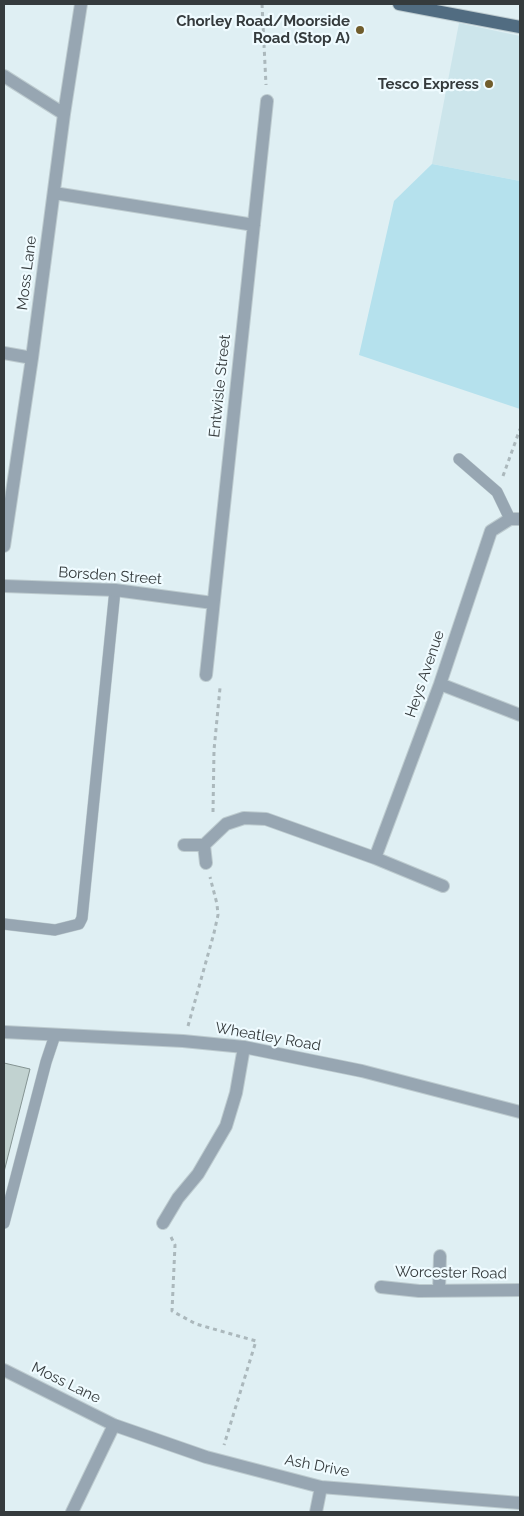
<!DOCTYPE html>
<html>
<head>
<meta charset="utf-8">
<style>
  body { margin:0 }
  #map { position:relative; width:524px; height:1516px; overflow:hidden; background:#dfeff3; font-family:Raleway,sans-serif }
  canvas { display:block }
  .frame { position:absolute; inset:0; border:5px solid #353b3d; pointer-events:none }
</style>
</head>
<body>
<div id="map">
<canvas width="524" height="1516"></canvas>
<div class="frame"></div>
</div>
<script>
const context = document.querySelector('canvas').getContext('2d');
context.lineJoin = 'round';
function paint(path, color) {
  context.fillStyle = color;
  context.fill(path, 'evenodd');
}
function strokePath(path, color, width, dash) {
  context.strokeStyle = color;
  context.lineWidth = width;
  context.lineCap = dash ? 'butt' : 'round';
  context.setLineDash(dash || []);
  context.stroke(path);
}
function label(font, color, halo, rows, align = 'center') {
  context.font = font + ' Raleway,sans-serif';
  context.lineWidth = 4.5;
  context.setLineDash([]);
  context.textBaseline = 'middle';
  context.strokeStyle = halo;
  context.fillStyle = color;
  for (const [text, x, y, turn = 0] of rows) {
    context.save();
    context.translate(x, y);
    context.rotate((+turn || 0) * Math.PI / 180);
    context.textAlign = isNaN(turn) ? turn : align;
    if (halo) context.strokeText(text, 0, 0);
    context.fillText(text, 0, 0);
    context.restore();
  }
}
paint(new Path2D(`
  M459,23L520,36V181L432,164Z`), '#cce5eb');
paint(new Path2D(`
  M432,164L520,181V409L359,355L394,201Z`), '#b5e1ed');
const building = new Path2D(`
  M4,1063L30,1069L4,1172Z`);
paint(building, '#c1d2d0');
strokePath(building, '#839291', 1);
const service = new Path2D(`
  M459,459L497,492L510,519
  M4,924L55,930L79,924L82,918L115,590
  M4,1223L46,1062L55,1035`);
const minor = new Path2D(`
  M4,76L64,114
  M54,193L254,225
  M4,353L32,358
  M4,546L32,358L64,114L81,4
  M4,586L115,590L213,603
  M206,675L267,101
  M440,684L520,715
  M184,845H204
  M375,858L440,684L491,531L510,519H520
  M206,863L204,845L226,824L244,818L266,819L375,858L443,886
  M4,1032L183,1041L244,1047L362,1071L520,1112
  M163,1223L178,1198L198,1174L226,1126L236,1093L244,1047
  M381,1287L419,1291L520,1290
  M439,1291L440,1256
  M4,1370L114,1425L206,1457L321,1487L520,1503
  M72,1512L114,1425
  M316,1512L321,1487`);
const primary = new Path2D(`
  M399,4L520,27`);
strokePath(service, '#bdcbcf', 12);
strokePath(minor, '#bdcbcf', 14);
strokePath(primary, '#bdcbcf', 14);
strokePath(new Path2D(`
  M262,4L266,85
  M503,476L520,429
  M213,812L214,750L220,688L218,687
  M188,1026L214,933L218,915L217,904L210,877
  M171,1237L175,1245L172,1311L196,1324L256,1341L224,1445`), '#abb8bc', 3, [4, 4]);
strokePath(service, '#97a6b2', 11);
strokePath(minor, '#97a6b2', 12);
strokePath(primary, '#516c81', 12);
for (const [x, y, r, color] of [
  [360,30,5,"#705d2c"],
  [489,84,5,"#705d2c"]
]) {
  const dot = new Path2D();
  dot.arc(x, y, r, 0, 2 * Math.PI);
  context.fillStyle = color;
  context.fill(dot);
  strokePath(dot, '#effbff', 2);
}
label('bold 15px', '#353b3d', '#effbff', [
  ["Chorley Road/Moorside",350,21],
  ["Road (Stop A)",350,38],
  ["Tesco Express",479,84]
], 'right');
label('15px', '#353b3d', '#effbff', [
  ["Moss Lane",27,273,-83],
  ["Entwisle Street",220,386,-84],
  ["Borsden Street",110,576,4],
  ["Heys Avenue",425,674,-71],
  ["Wheatley Road",268,1037,10],
  ["Worcester Road",451,1273,1],
  ["Moss Lane",66,1383,26],
  ["Ash Drive",317,1466,11]
]);
</script>
</body>
</html>
